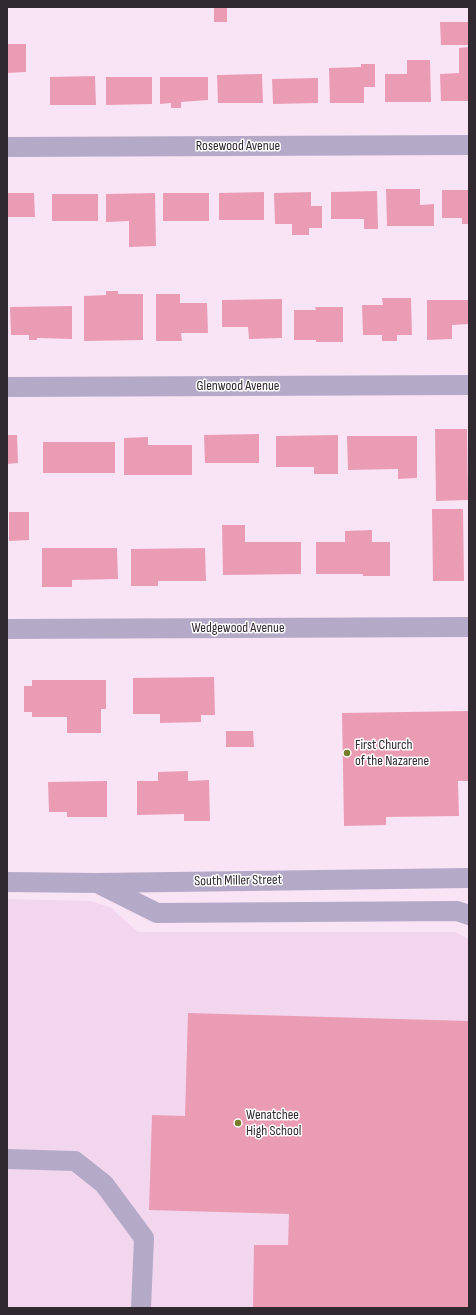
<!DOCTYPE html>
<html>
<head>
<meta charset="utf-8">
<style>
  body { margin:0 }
  #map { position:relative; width:476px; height:1315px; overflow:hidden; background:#f9e4f6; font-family:"Sofia Sans Condensed",sans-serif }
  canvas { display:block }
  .frame { position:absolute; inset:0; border:8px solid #312930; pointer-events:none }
</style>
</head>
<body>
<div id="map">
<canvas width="476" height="1315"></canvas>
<div class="frame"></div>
</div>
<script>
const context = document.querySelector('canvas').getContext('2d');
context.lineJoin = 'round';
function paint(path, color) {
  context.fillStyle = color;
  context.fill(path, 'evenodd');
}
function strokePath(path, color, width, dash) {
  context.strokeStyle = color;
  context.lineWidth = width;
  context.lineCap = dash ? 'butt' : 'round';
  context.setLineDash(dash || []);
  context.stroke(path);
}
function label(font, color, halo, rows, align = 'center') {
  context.font = font + ' "Sofia Sans Condensed",sans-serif';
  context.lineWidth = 3;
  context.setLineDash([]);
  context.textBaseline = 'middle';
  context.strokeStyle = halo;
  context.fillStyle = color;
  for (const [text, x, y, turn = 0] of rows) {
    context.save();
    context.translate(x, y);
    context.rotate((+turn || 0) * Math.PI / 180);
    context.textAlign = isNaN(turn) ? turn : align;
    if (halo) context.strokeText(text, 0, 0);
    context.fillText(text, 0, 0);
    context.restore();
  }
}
paint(new Path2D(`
  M7,899L90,901L110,907L138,932H455L469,939V1308H7Z`), '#f2d6ee');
paint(new Path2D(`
  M214,7H227V22H214Z
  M440,22H469V45H441Z
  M7,44H26V72L7,73Z
  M469,47V101H441L440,74L459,73V48Z
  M407,60H430L431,102H385V74H407Z
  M361,64H375V87H364V103H330L329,68L361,67Z
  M262,74L263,103H218L217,75Z
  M95,76L96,105H50V77Z
  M106,77H152V104L106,105Z
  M160,77H208V100L181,102V108H171V103L160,104Z
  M318,78V103L273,104L272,79Z
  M386,189H420V205L434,204V226H387Z
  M442,190H469V224H462V218H442Z
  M377,191L378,229H364V219H331V192Z
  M264,192V220H219V193Z
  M311,192V206H322V228H309V235H292V224H275L274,193Z
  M7,193H34L35,217H7Z
  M155,193L156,246L129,247V221L106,222V194Z
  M163,193H209V221H163Z
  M52,194H98V221H52Z
  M106,291H118V294H143V340L84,341V296L106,295Z
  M156,294H180V303H207L208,333H181L182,341H156Z
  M382,298H411L412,335H397V341H382V335H363L362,305H383Z
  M282,299V338L249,339L248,327H222V300Z
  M427,300H469V324L452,325V339L427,340Z
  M72,306V339L37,338V340H29V335H11L10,307Z
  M315,307H343V342H316V340H294V310H316Z
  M435,429H467L468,500L436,501Z
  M259,434V463H205L204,435Z
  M7,435H17L18,463L7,464Z
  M338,435V474H314V467H276V436Z
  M347,436H417V478L398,479V469L348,470Z
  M148,437V445H192V475H124V438Z
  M43,442H115V473H43Z
  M432,509H463L464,581H433Z
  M9,512H29V540L9,541Z
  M222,525H245V542H301V574L223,575Z
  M372,530V542H390V576H363V574H316V542H345V531Z
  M42,548H117L118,579L72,580V587H42Z
  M205,548L206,581H158V586H131V549Z
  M214,677L215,715H201V722L160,723V714H133V678Z
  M32,680H106V709H101V733H67V717H32V712H24V686H32Z
  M469,711V781H458L459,816L386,817V825L344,826L342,713Z
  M226,731H253L254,747H226Z
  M188,771V781L209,780L210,821H184V814L137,815V781H158V772Z
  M107,781V817H67V812H49L48,782Z
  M188,1013L469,1021V1308H253L254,1245H288L289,1214L149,1210L152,1115L185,1116Z`), '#eb9cb5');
strokePath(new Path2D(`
  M7,147L469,145
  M7,387L469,385
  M7,629L469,627
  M7,882L97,883L469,878
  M101,885L157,913L457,911L469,915
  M7,1159L75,1161L104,1184L144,1238L141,1308`), '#b4aac8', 20);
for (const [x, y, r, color] of [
  [347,753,4,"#757d29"],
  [238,1123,4,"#757d29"]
]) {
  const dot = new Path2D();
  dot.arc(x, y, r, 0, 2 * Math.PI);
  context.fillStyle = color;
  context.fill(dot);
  strokePath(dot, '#fff', 1.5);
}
label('14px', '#312930', '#fff', [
  ["Rosewood Avenue",238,146],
  ["Glenwood Avenue",238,386],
  ["Wedgewood Avenue",238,628],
  ["South Miller Street",238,881,-1]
]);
label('14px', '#312930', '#fff', [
  ["First Church",355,745],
  ["of the Nazarene",355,761],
  ["Wenatchee",246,1115],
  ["High School",246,1131]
], 'left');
</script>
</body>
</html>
